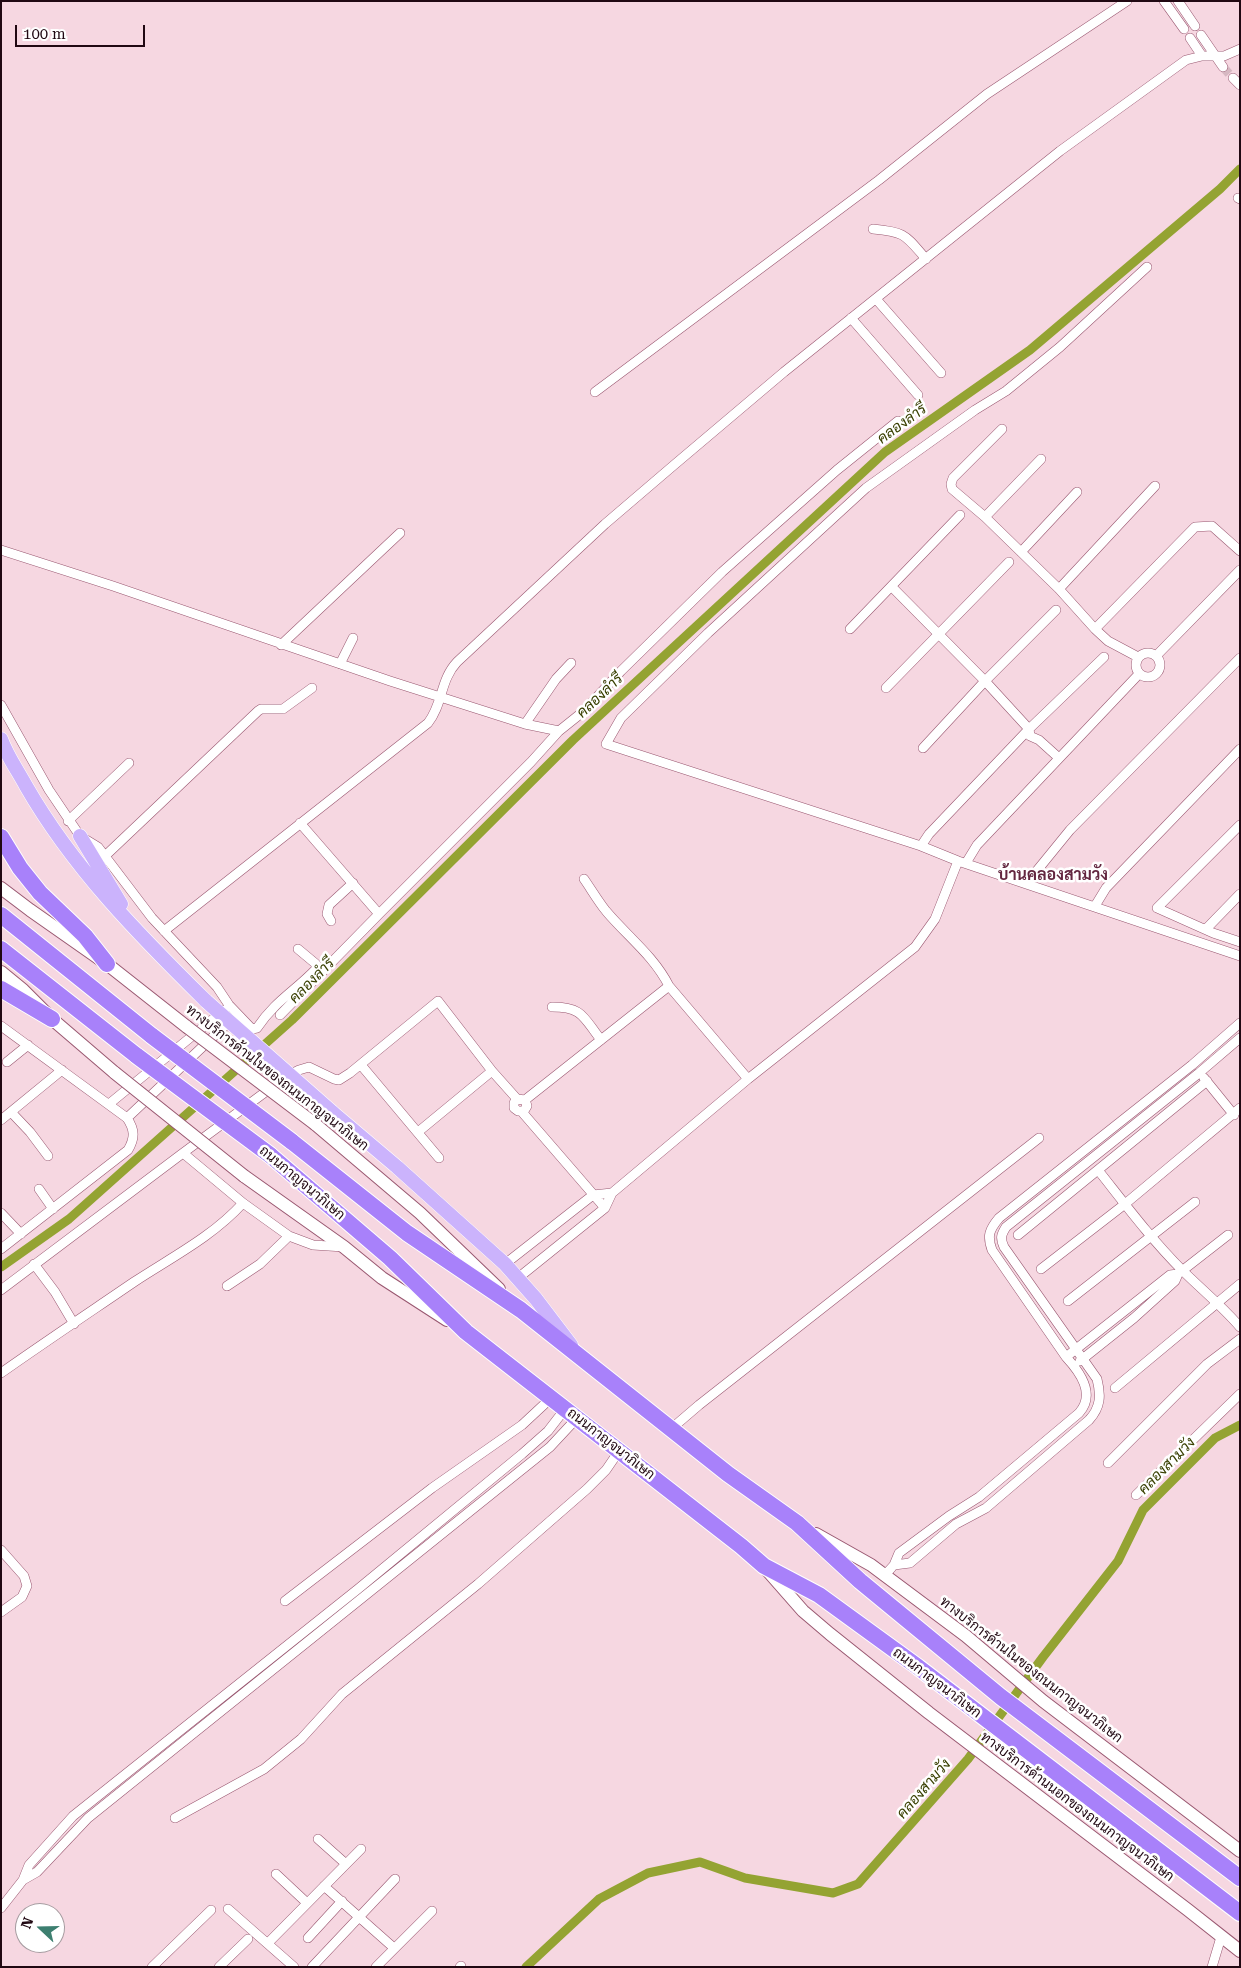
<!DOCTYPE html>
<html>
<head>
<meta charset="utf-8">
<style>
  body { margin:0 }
  #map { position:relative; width:1241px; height:1968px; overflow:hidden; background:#f6d7e1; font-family:"Roboto Serif",serif }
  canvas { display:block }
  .frame { position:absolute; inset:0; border:2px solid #200812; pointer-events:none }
  .north { position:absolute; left:15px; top:1903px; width:50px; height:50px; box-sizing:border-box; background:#fff; border:1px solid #a69ca0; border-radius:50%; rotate:291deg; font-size:14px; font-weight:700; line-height:20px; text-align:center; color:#200812 }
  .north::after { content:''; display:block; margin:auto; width:18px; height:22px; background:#3d7f70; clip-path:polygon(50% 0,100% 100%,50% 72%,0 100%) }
  .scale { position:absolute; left:15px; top:25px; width:130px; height:22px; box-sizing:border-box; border:2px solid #200812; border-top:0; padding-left:6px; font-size:15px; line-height:18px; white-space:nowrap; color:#200812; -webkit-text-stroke:4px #fff; paint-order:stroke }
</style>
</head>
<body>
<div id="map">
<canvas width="1241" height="1968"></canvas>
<div class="frame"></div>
<div class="north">N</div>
<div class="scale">100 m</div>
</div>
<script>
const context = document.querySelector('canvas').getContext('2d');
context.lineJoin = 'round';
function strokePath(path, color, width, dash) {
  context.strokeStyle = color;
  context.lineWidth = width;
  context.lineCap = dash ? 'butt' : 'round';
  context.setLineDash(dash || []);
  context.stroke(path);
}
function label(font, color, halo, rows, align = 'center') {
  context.font = font + ' "Roboto Serif",Sarabun,serif';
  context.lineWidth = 5;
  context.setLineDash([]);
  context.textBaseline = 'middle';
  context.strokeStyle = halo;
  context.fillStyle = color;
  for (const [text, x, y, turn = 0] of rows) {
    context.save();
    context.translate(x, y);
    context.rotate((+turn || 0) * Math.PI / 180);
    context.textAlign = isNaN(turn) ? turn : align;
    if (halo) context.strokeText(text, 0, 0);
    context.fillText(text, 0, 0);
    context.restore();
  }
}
strokePath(new Path2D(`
  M1,1267L69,1219L292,1020L573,740L885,452L1030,350L1220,189L1240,169
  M526,1967L599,1899L648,1873L700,1862L745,1878L833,1893L858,1884L968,1759L1043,1657L1118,1561L1143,1510L1215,1438L1240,1425`), '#94a332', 9);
strokePath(new Path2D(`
  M1223,67L1233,78`), '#d6b8c2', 9, [9, 4.5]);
const street = new Path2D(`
  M1164,1L1184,29
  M1178,1L1195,26
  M1201,35L1223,67
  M1190,38L1202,56
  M1233,78L1240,85
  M1238,198L1240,199
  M873,229C906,232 905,235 926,259
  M1147,267L1060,347L1006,391L975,410L866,488L708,633L621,718L606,744L921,846L958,861L1240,956
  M876,299L941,373
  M851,318L918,395
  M595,392L879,180L987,94L1127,1
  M1002,429L953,478L951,484L952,489L985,517L1059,589L1095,629L1108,641L1138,657
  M985,517L1041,459
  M1,550L113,586L390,681L525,724L559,731
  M1021,552L1077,492
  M892,587L985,681L1029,729L1030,736L1039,740L1059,758
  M1059,589L1155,486
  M850,629L960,515
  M1095,629L1195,527L1212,526L1240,551
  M281,645L400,533
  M1136 665a12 12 0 1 1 24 0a12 12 0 1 1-24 0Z
  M1156,656L1240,570
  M340,664L353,638
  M886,688L1009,562
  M1,705L49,790L80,836L98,847L152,918L217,987L229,1005L252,1029L257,1028C275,1001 295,991 316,969V964L298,949
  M525,724L556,679L571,663
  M923,748L985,681L1056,610
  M68,821L129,763
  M1240,825L1157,908L1213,933L1240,942
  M921,846L929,834L1029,729L1104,657
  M105,856L258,711L261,709H283L312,688
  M966,863L977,845L1139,674
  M584,879C591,889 598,901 606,911C627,936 654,956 669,986
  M1026,884L1070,830L1240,658
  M1095,906L1106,888L1240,749
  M379,914L531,762L559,731L584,711L621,671L722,572L837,470L898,421
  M331,921L327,914L329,905L353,883
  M1206,929L1240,894
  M164,931L428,723C443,704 440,680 457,662L605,524L674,465L784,372L1060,151L1186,60L1202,56H1224L1240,49
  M552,1007C583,1007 583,1017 601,1040
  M280,1015L379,914L300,823
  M1,1026L127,1118C135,1130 135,1138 128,1150L1,1249
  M7,1062L28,1045
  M361,1065L439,1158
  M1204,1078L1234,1115
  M525,1100L669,986L748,1079
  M109,1104L224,1010
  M11,1112L30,1132L48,1156
  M522,1112L605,1208
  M127,1118L232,1019
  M1,1120L62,1070
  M418,1132L492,1071
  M1098,1170C1125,1204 1151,1239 1182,1270C1201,1289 1222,1306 1240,1327
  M39,1189L53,1209
  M1,1213L21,1234
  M1018,1235L1207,1081
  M344,1247L313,1245L289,1236L243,1203L183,1153L287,1076L299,1070L309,1067L334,1079L339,1080L350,1073L438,1001L492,1071L517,1099L525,1100L527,1106L524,1111H518L514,1108V1103L517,1099
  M34,1264L55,1292L74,1324
  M505,1264L593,1195L612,1193
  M1041,1269L1125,1204L1240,1108
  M518,1278L605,1208L612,1193L748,1079L915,947L935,919L958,861
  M227,1286L260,1264L289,1236
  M1,1290L183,1153
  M1068,1301L1195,1202
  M1066,1357L1170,1275L1178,1274L1228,1235
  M1080,1361L1134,1318L1175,1281L1178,1274
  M1,1373C45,1342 90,1312 134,1282C172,1257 212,1237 243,1203
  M1115,1388L1240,1284
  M671,1429L699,1405L1039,1138
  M1108,1463L1207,1364L1240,1339
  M1136,1495L1240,1394
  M1,1550L24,1576L27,1586L22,1597L1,1612
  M894,1565L910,1563L956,1524L986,1508L1089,1420C1101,1407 1101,1395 1097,1379L1004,1247C1000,1238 1001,1235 1006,1227L1199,1073L1240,1038
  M884,1576L894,1565L899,1553L949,1516L979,1497L1079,1413C1096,1394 1080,1372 1066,1357L992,1250C987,1236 989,1230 999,1218L1192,1065L1240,1023
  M285,1601L432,1488L522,1425L551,1398
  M175,1818L264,1769L301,1739L342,1694L478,1584L587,1489L606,1470L619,1451
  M318,1839L346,1864
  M276,1874L307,1903
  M23,1880L37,1872L88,1818L550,1447L577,1418
  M324,1886L394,1948
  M1,1908L23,1880L29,1865L73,1816L358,1589L522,1454L548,1431L565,1409
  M228,1909L294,1967
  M308,1938L342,1901
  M268,1943L361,1849
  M152,1967L211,1910
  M219,1967L248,1939
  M312,1967L395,1879
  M376,1967L432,1911
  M460,1967L461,1966
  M1212,1967L1221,1937`);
const secondary = new Path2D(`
  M1,888L30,910L107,964L187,1027
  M1,972L23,990L52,1019L115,1073
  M315,1124L420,1213L499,1289
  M244,1176L344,1247L382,1278L447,1320
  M816,1534L871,1565L966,1636L1043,1701L1240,1851
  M767,1570L803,1611L830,1634L929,1713L1188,1910L1240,1951`);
const primary = new Path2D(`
  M1,739C7,756 18,771 26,786C73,868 139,935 206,1001
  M80,836L121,904
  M332,1112L397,1167L505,1264L536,1299L571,1345`);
const highway = new Path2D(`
  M1,837L20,868L40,893L85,936L107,964
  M1,915L152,1036
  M1,949L137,1056
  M1,989L52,1019
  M291,1141L407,1233L521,1310L728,1474L797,1523L860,1581L1001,1697L1240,1878
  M270,1155L390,1258L466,1332L741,1546L764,1566L819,1595L918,1667L1240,1913`);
strokePath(street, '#995770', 10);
strokePath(secondary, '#995770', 14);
strokePath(primary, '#fff', 15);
strokePath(highway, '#fff', 18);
strokePath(street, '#fff', 9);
strokePath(secondary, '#fff', 12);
strokePath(primary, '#cbb3fc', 14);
strokePath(highway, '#a881fa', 16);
const secondaryBridge = new Path2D(`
  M187,1027L315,1124
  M115,1073L244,1176`);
const primaryBridge = new Path2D(`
  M206,1001L332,1112`);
const highwayBridge = new Path2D(`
  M152,1036L291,1141
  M137,1056L270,1155`);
strokePath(secondaryBridge, '#995770', 14, []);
strokePath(primaryBridge, '#fff', 15, []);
strokePath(highwayBridge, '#fff', 18, []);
strokePath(secondaryBridge, '#fff', 12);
strokePath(primaryBridge, '#cbb3fc', 14);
strokePath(highwayBridge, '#a881fa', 16);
label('14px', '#200812', '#fff', [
  ["ทางบริการด้านในของถนนกาญจนาภิเษก",277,1078,38],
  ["ถนนกาญจนาภิเษก",302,1183,40],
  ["ถนนกาญจนาภิเษก",611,1444,38],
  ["ทางบริการด้านในของถนนกาญจนาภิเษก",1031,1670,38],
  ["ถนนกาญจนาภิเษก",937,1683,37],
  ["ทางบริการด้านนอกของถนนกาญจนาภิเษก",1077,1807,37]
]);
label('italic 15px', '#383f00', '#fff', [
  ["คลองลำรี",902,424,-36],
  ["คลองลำรี",600,696,-43],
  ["คลองลำรี",312,981,-45],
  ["คลองสามวัง",1167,1466,-45],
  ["คลองสามวัง",924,1789,-49]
]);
label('bold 16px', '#632740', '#fff', [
  ["บ้านคลองสามวัง",1053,875]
]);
</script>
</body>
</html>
